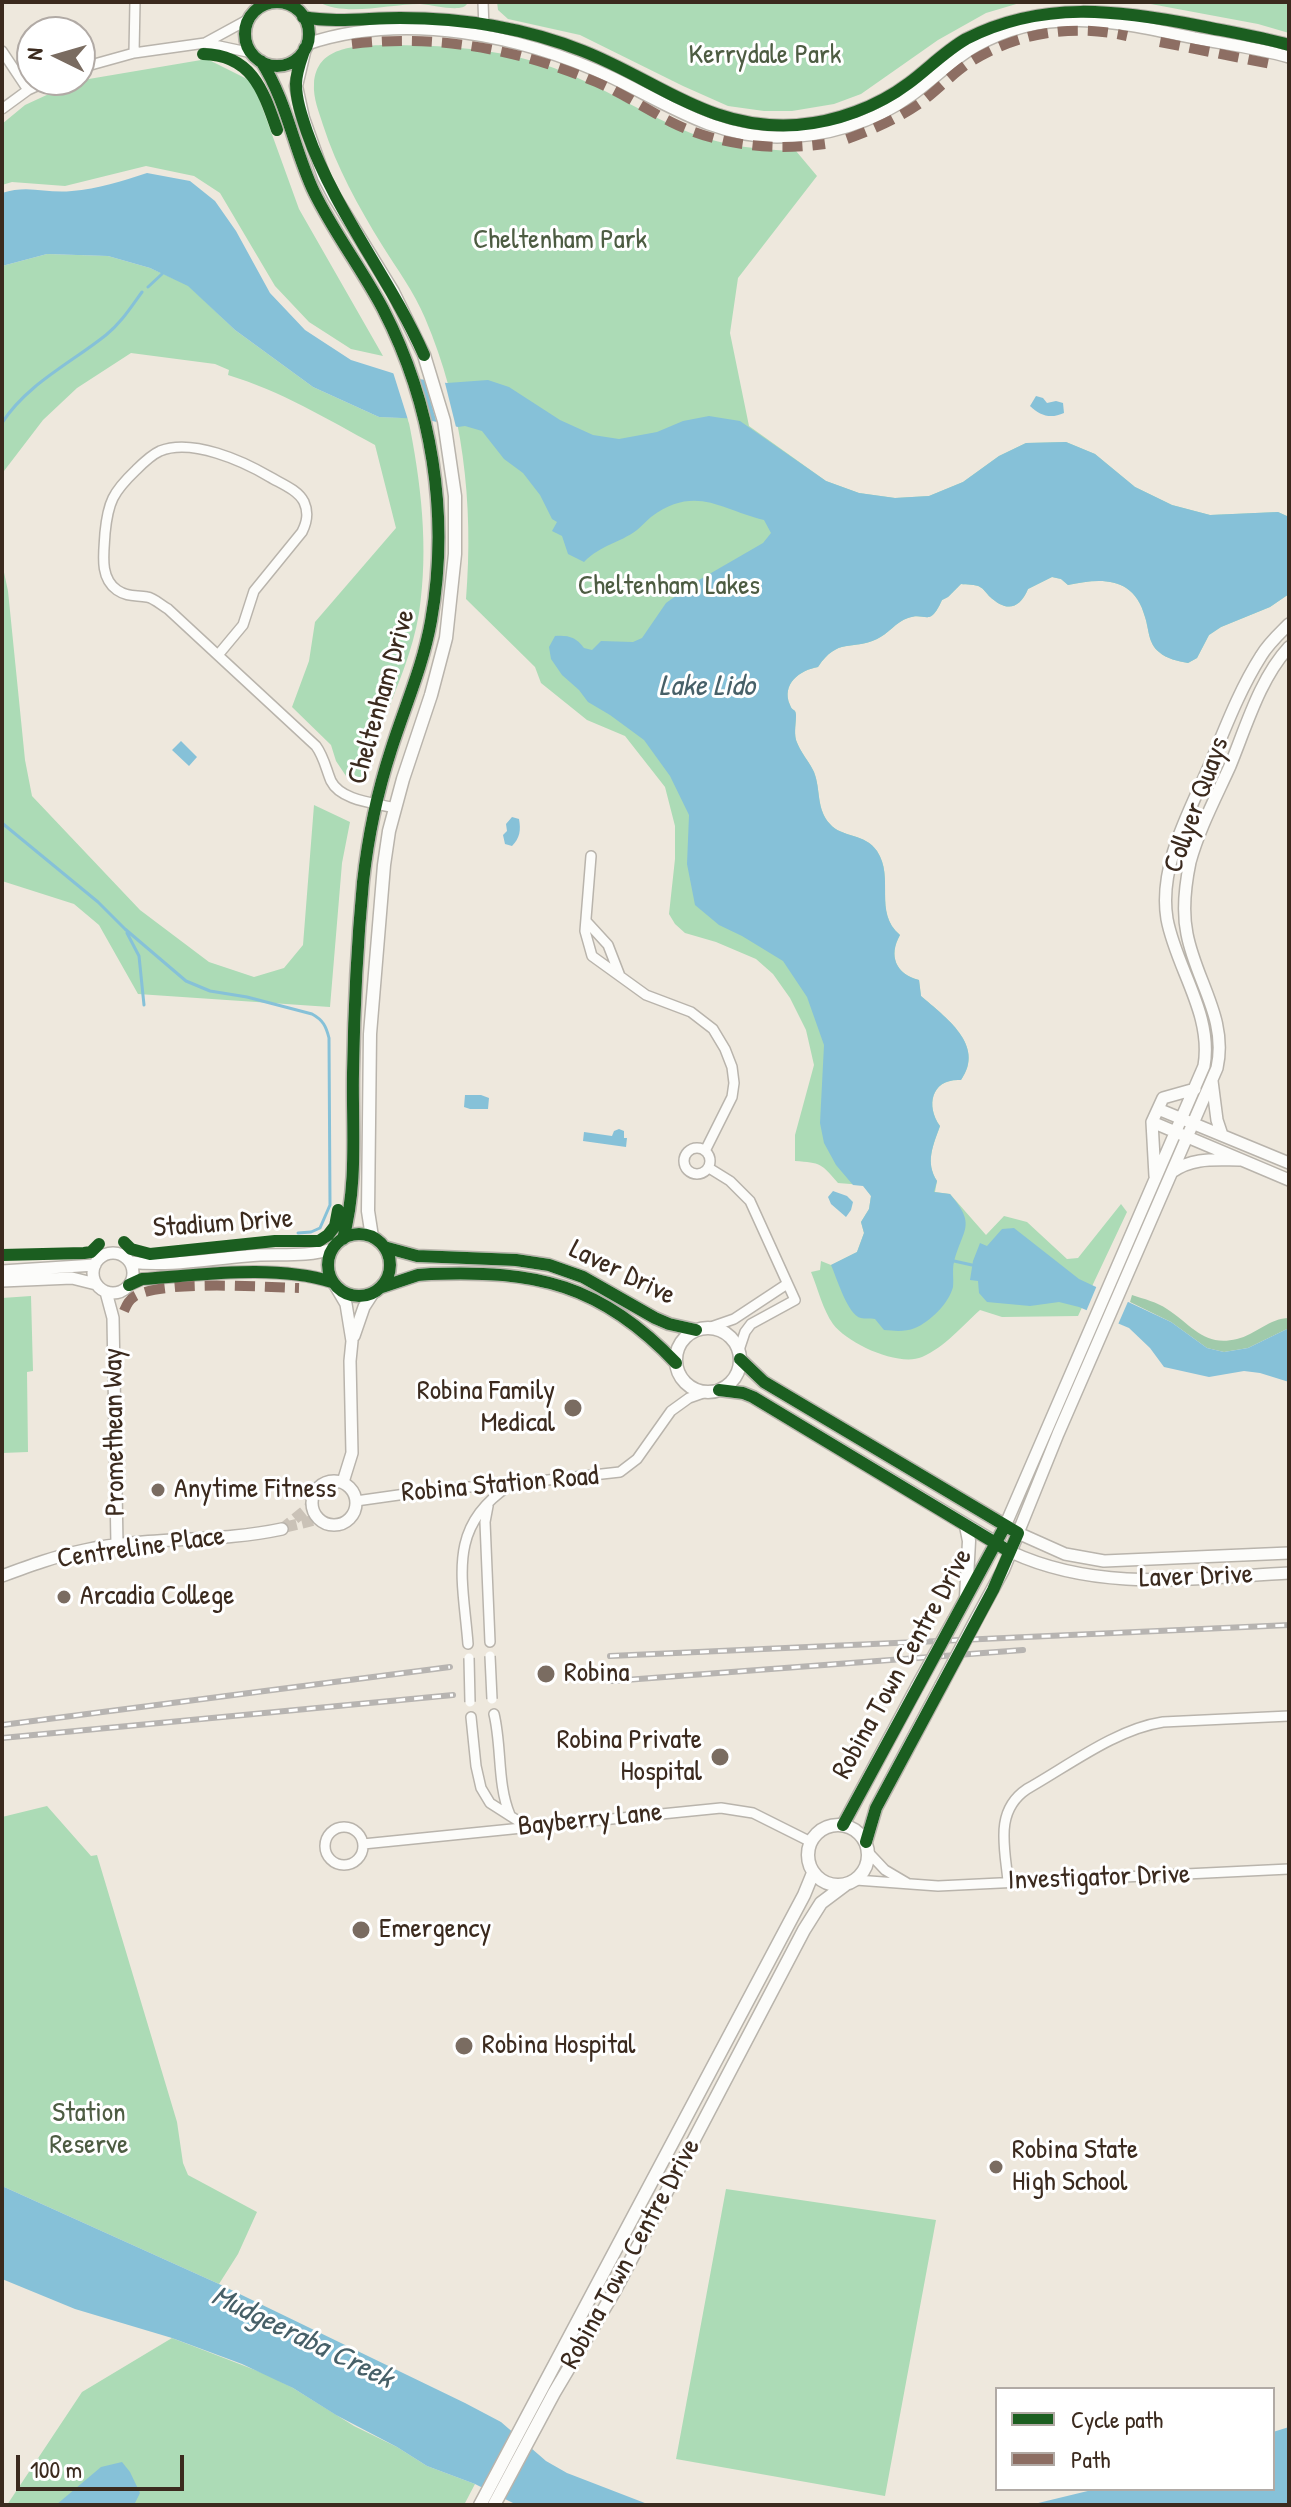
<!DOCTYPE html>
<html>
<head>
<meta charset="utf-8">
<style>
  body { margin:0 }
  #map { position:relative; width:1291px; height:2507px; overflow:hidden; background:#eee8dd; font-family:"Patrick Hand",sans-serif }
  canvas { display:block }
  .frame { position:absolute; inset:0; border:4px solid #3b2a1e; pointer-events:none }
  .legend { position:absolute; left:995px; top:2387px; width:280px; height:104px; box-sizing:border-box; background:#fff; border:2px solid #b1aaa5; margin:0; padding:10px 14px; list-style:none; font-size:24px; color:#3b2a1e }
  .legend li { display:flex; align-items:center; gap:16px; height:40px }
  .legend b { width:40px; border:2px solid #b1aaa5 }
  .north { position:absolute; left:16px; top:16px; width:80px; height:80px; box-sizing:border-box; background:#fff; border:2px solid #b1aaa5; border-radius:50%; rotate:275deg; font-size:22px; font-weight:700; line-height:32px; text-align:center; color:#3b2a1e }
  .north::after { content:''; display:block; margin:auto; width:28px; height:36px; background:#7a6c61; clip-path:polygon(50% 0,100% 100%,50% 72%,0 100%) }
  .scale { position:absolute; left:16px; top:2455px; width:168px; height:36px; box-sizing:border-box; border:4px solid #3b2a1e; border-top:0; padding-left:10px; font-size:24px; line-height:28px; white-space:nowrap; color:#3b2a1e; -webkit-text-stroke:6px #fff; paint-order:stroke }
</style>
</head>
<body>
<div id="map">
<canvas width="1291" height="2507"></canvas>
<div class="frame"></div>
<ul class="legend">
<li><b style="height:10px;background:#1b5e20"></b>Cycle path</li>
<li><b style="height:10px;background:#8d6e63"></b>Path</li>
</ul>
<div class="north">N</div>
<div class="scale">100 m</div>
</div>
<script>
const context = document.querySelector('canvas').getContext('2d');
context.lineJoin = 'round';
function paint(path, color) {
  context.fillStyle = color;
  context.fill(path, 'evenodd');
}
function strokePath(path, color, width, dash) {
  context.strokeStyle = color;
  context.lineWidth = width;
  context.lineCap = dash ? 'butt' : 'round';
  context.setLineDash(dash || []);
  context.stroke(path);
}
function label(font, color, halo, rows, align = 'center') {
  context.font = font + ' "Patrick Hand",sans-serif';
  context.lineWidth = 6;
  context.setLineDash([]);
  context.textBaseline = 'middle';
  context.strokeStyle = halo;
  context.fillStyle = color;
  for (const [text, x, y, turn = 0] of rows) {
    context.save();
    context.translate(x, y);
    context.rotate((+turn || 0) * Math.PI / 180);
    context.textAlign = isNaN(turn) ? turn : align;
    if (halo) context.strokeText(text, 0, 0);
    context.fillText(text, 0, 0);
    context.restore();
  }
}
paint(new Path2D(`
  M319,2H469C465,6 465,7 459,8C446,9 433,5 420,4C390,4 345,17 319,2Z
  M497,2H1023L986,13L938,40L861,94L834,104L792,111H764L728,106L683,86L580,35L508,19L498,10Z
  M1140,2H1289V33L1258,24Z
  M384,45C442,45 500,48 554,68C602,86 645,115 693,134C726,146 760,150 796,151L817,176L738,278L730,333L749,426L826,481L859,493L895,498L929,496L963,482L999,456L1026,443L1066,442L1095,454L1135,487L1172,505L1210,515L1278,512L1289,517V594L1270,607L1221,627L1209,635L1197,658L1188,663C1178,661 1167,659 1159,652C1148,643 1149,629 1145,617C1134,576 1101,578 1068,585L1061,579L1052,577L1028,589C1019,610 1006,612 989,596C986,593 984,589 980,587C976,584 966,585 961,584L948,597L942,600C929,629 926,611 908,618C896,622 888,634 877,639C851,651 838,637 818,667C800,670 781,684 790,705C793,713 795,707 796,715C796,724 794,731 796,740C800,752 809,761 814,772C821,790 816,809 830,824C842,838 865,833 877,851C895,878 873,912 900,935C888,956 896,974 919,980L921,996C945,1017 986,1045 961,1080C932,1078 925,1105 940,1126C933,1146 925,1162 937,1181L935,1192L950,1194L986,1235L1004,1216L1027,1222L1067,1259L1078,1258L1121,1204L1127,1212L1078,1316L1002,1317L980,1310C962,1326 945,1347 922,1357C899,1367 848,1344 833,1324C823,1310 818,1289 811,1272L820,1270L821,1261L831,1265L857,1252L864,1233L861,1222L869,1209L871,1196L863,1185L838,1183C821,1163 821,1163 795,1161V1135L814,1065L806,1030L790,998L773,974L756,959L716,942L685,933L675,924L669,914L675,859V826L665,787L625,736L587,720L541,683L535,667L466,599C474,504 463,407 425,318C414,292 397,269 382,245C358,206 337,168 323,125C319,112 313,98 314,84C316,46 355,46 384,45Z
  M207,59L253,82L299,209L383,356L351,349L309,322L275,286L220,193L194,176L146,166L65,186L12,182L2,185V124L25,105L77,81Z
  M47,254L108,256L150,268L188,285L235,330L313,387L379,417L408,418C421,482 429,547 419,613C413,651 397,686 383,723C377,740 372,758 367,775L362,780L346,776L336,761L331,745L292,707L309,661L315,622L396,528L375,445C327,419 281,391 228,375L229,370L215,364L131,353L77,388L43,420L4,471L2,481V266Z
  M2,563L8,591L25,760L32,796L140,910L209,962L254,977L284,968L303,945L314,805L350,822L342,863L330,1007L138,994L99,925L74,904L2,881Z
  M31,1296L33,1371L27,1372L28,1452L2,1453V1298Z
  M47,1806L91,1856L97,1855L177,2122L183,2163L188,2175L257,2212L238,2254L219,2284L2,2186V1817Z
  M726,2189L936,2220L885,2496L676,2459Z
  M172,2338L268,2375L293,2388L354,2426L397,2447L427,2466L475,2484L464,2505H7L82,2392Z`), '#acdbb6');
paint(new Path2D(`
  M1132,1295C1144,1299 1157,1302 1167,1309C1193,1326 1204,1347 1237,1339C1255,1335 1270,1318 1289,1318V1328L1248,1348L1224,1352L1207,1348L1171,1322L1130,1302Z`), '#a0caaa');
paint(new Path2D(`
  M147,173L190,181L215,201L236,231L270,293L305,330L351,360L405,377L447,383L488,380L509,387L560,420L593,435L619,439L657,432L683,421L709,416L740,421L826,481L859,493L895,498L929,496L963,482L999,456L1026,443L1066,442L1095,454L1135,487L1172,505L1210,515L1278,512L1289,517V594L1270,607L1221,627L1209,635L1197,658L1188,663C1178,661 1167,659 1159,652C1148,643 1149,629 1145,617C1134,576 1101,578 1068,585L1061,579L1052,577L1028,589C1019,610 1006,612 989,596C986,593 984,589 980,587C976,584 966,585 961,584L948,597L942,600C929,629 926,611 908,618C896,622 888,634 877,639C851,651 838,637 818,667C800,670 781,684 790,705C793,713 795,707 796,715C796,724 794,731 796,740C800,752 809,761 814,772C821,790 816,809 830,824C842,838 865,833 877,851C895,878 873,912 900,935C888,956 896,974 919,980L921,996C945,1017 986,1045 961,1080C932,1078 925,1105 940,1126C933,1146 925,1162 937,1181L934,1192L950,1194C977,1226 963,1228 954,1262C952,1270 954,1279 953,1287C949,1303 930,1322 915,1328C905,1332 895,1331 884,1330L875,1319C870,1318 865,1319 861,1318C848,1316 836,1276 831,1265L857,1252L864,1233L861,1222L869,1209L871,1196L863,1186L853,1185L836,1165L824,1143L820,1123L824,1045L807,997L783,961L742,936L719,925L695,905L687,864L689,815L670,776L644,740L610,715L588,702L579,690L562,675L551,659L549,647L555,636C568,635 576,637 584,648L592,650L601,641L633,642L642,638L666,603L680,593L693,590L699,580L763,543L771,533L764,520C721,510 696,484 651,517C646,521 642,526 637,530C618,544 602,544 584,562L568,554L562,536L552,531L557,522L552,519L540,495L523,473L504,459L482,431L465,426L458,427L424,419L379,417L313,387L235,330L188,286L150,268L108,256L47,254L2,266V193C29,184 46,194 72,191C98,189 122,181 147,173Z
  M1036,396L1043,398L1047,403L1056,401L1063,403L1064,413C1051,419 1040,416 1030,406Z
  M181,741L197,757L189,766L172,750Z
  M512,817L519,819C521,830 520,838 512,846L505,844L503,835L507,831L506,824Z
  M465,1095H481L489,1098L488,1109H470L464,1107Z
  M619,1129L624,1131V1138H627L626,1147L583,1141L584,1132L612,1136L614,1131Z
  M833,1191L847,1196L853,1202L851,1210L846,1217L831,1204L828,1197Z
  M1014,1228L1079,1279L1171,1322L1207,1348L1224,1352L1248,1348L1289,1328V1382L1260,1373L1244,1371L1209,1377L1164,1367L1150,1348L1129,1328L1079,1307L1059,1302L1030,1306L987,1302L979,1293L978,1281L970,1280L973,1261L980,1243L987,1246L1002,1229Z
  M2,2186L219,2284L465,2403L501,2422L546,2461L567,2473L650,2505H517L475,2484L427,2466L397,2447L336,2415L293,2388L242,2364L172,2338L75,2309L2,2279Z
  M1289,2427V2505H1030L1096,2489H1273V2432Z
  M122,2462L130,2472L140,2493L134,2505H56L101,2467Z`), '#86c1d8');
paint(new Path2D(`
  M392,369L418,375L433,425L409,423Z
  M423,375L444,379L457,431L438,427Z
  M1098,1283L1130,1297L1116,1329L1085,1314Z`), '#eee8dd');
strokePath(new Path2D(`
  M148,287L162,274
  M2,423C27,384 71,363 106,335C121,323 131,307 142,292
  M2,823L98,902L125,929L186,981L210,991L247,997L312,1014C323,1020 326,1026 329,1038L330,1205L320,1228L311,1232L298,1233
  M127,933L139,956L144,1005
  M954,1261L972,1265`), '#86c1d8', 3);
strokePath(new Path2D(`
  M286,1527L319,1519
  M282,1529L312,1505`), '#cac2b7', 11, [11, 5.5]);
const minor = new Path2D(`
  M483,2L484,29
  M205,43L252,53
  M2,51L28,90
  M134,53L135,2
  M80,68L134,53L205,43L249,19
  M2,109L28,90L50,80
  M218,655L243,625L254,591L302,532C307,522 309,513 304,502C298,490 282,484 270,477C243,461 192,438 160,451C151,455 143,463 136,470C113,492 108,502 105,533C104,553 99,577 117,590C127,597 136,595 147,597C154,598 161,605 168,609L316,746C324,757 326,769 331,781C341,801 376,803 395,808
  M591,856L585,931L592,956L646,995L691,1012L713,1029L725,1049L732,1067L734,1083L732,1097L705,1151
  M586,921L608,945L620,976
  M684 1161a13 13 0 1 1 26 0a13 13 0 1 1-26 0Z
  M709,1168L730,1181L750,1201L795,1300L751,1324L745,1332L739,1350
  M711,1327L734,1319L787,1284
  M356,1501L441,1489L512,1484L620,1472L637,1459L671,1411L689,1398L706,1392
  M488,1506L485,1522L490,1642
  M468,1644C463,1579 446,1527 509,1486
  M494,1714C502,1747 497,1784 510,1815
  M471,1717L476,1766L481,1788L490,1803L526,1826
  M325 1846a19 19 0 1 1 38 0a19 19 0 1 1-38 0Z
  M363,1844L721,1808L753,1813L811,1842
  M869,1853L885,1870L907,1883
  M856,1880L938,1886L1289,1869
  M1008,1881C1005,1848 994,1811 1027,1789C1068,1766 1116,1729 1163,1722L1289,1716`);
const tertiary = new Path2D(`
  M303,17C336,23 367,18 400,18C462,18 525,28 583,51C659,81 709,131 797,125C836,122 877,107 909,83C928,69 945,51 966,39C1042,0 1118,10 1200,26C1230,32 1260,37 1289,45
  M307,44C405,11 522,35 613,78C667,104 715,137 777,137C825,137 874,123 913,94C935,78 953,59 976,46C1048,5 1118,22 1194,38C1226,44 1258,48 1289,57
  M1289,647C1260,678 1246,727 1230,766C1216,797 1199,829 1190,862C1185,886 1182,910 1187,934C1196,981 1228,1019 1217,1068L1058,1434L1018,1533L1065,1554L1104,1561L1289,1553
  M1212,1081L1217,1120L1222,1135
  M1158,1109L1289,1163
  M1152,1122L1289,1180
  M1172,1172C1193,1157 1215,1160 1240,1160
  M1155,1176L1152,1122L1163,1098L1195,1089
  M93 1273a20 20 0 1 1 40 0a20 20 0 1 1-40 0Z
  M130,1262C169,1267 208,1259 247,1256C276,1253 304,1258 332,1249
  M2,1271L95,1265
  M2,1281L72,1278L96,1284
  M129,1285L142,1279C202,1275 274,1264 332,1282
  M336,1287L346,1304L352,1341L350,1361L352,1453L343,1482
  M106,1292L113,1318L117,1545
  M354,1336L364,1307L373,1293
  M312 1503a22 22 0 1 1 44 0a22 22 0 1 1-44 0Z
  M1005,1526L1204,1066C1213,1014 1176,968 1167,919C1158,865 1191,809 1211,762C1226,726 1240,689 1261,656C1268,644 1279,634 1289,624
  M1011,1552C1099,1593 1195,1578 1289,1573
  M2,1576C29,1566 56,1556 85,1550C149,1536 217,1543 282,1529`);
const secondary = new Path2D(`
  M245 34a32 32 0 1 1 64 0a32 32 0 1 1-64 0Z
  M305,48L296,86L303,118L324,177L334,196L393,292L424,355L444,421L455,496V554L446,638L431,695L403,779L389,831L384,865L370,1034L368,1211L372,1237
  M261,61C287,101 294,150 314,192C334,233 362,269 383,309C432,404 450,515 431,621C423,666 405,706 391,750C377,793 368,837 363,882C357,946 354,1010 353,1073C352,1128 358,1185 343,1239
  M328 1265a31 31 0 1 1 62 0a31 31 0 1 1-62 0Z
  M384,1247L417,1256L516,1260L549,1265L583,1277L655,1318L669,1324L696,1330
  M382,1287L418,1275L431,1274C536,1270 601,1284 676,1363
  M676 1360a32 32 0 1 1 64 0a32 32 0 1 1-64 0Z
  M740,1359L764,1382L1018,1533L1003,1570L977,1618
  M719,1390L743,1393L753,1397L1011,1552
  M966,1526L969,1541L966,1597
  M954,1620L1005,1526
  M808 1855a30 30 0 1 1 60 0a30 30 0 1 1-60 0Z
  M843,1825L917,1687
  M866,1842L876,1808L941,1686
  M480,2505L804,1895L813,1873
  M494,2505L554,2393L614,2292L804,1930L821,1903L845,1885`);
strokePath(minor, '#b9b4ac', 12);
strokePath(tertiary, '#b9b4ac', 14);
strokePath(secondary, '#b9b4ac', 15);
strokePath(minor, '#fcfcfa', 9);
strokePath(tertiary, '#fcfcfa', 11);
strokePath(secondary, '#fcfcfa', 12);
const rail = new Path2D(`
  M610,1656L1289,1625
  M612,1681L1023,1650
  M2,1725L450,1667
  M2,1738L453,1695`);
strokePath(rail, '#b7b4b1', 6);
strokePath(rail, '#fff', 3, [9]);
const minorBridge = new Path2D(`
  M490,1656L492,1699
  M469,1658L470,1702`);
const secondaryBridge = new Path2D(`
  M941,1686L977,1618
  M917,1687L954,1620`);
strokePath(minorBridge, '#b9b4ac', 12, []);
strokePath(secondaryBridge, '#b9b4ac', 15, []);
strokePath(minorBridge, '#fcfcfa', 9);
strokePath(secondaryBridge, '#fcfcfa', 12);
strokePath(new Path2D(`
  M1160,42L1276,65
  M352,44C437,34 518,49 596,82C622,93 646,109 671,122C719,146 773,151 825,144
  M847,139C872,130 897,119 919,104C938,90 953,73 972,61C1019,32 1073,24 1127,36
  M124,1311C127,1304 129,1300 135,1296C163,1280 263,1287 299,1288`), '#8d6e63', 10, [20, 10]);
strokePath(new Path2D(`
  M245 34a32 32 0 1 1 64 0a32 32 0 1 1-64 0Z
  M303,17C336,23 367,18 400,18C462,18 525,28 583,51C659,81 709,131 797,125C836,122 877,107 909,83C928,69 945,51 966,39C1042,0 1118,10 1200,26C1230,32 1260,37 1289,45
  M305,48C301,60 296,72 296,84C296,100 302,117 307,132C335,212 390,278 424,355
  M203,54C252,55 263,90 277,130
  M261,61C287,101 294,150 314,192C334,233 362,269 383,309C432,404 450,515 431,621C423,666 405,706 391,750C377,793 368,837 363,882C357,946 354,1010 353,1073C352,1128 358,1185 343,1239
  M328 1265a31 31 0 1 1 62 0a31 31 0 1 1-62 0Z
  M124,1242L131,1249L150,1254L275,1241H319L328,1235L335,1226L338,1210
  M384,1247L417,1256L516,1260L549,1265L583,1277L655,1318L669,1324L696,1330
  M2,1255L84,1253L91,1252L99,1244
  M129,1285L142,1279C202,1275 274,1264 332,1282
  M382,1287L418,1275L431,1274C536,1270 601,1284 676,1363
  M740,1359L764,1382L1018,1533L993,1590L876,1808L866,1842
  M719,1390L743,1393L753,1397L1007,1550
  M843,1825L1005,1526`), '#1b5e20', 12);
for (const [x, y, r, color] of [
  [573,1408,10,"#7a6c61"],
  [158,1490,8,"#7a6c61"],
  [64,1597,8,"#7a6c61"],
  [546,1674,10,"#7a6c61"],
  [720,1757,10,"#7a6c61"],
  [361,1930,10,"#7a6c61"],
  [464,2046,10,"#7a6c61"],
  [996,2167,8,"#7a6c61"]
]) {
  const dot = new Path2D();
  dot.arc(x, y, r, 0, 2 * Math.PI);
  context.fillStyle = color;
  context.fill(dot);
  strokePath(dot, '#fff', 3);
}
label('28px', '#4d5c42', '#fff', [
  ["Kerrydale Park",765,56],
  ["Cheltenham Park",560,241],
  ["Cheltenham Lakes",669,587],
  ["Station",89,2114],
  ["Reserve",89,2146]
]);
label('28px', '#3b2a1e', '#fff', [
  ["Cheltenham Drive",382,697,-74],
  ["Collyer Quays",1197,805,-70],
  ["Stadium Drive",223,1224,-4],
  ["Laver Drive",622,1273,26],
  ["Promethean Way",115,1432,-91],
  ["Robina Station Road",500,1485,-5],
  ["Centreline Place",141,1548,-8],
  ["Laver Drive",1196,1577,-2],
  ["Robina Town Centre Drive",903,1664,-61],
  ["Bayberry Lane",590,1820,-6],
  ["Investigator Drive",1099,1878,-2],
  ["Robina Town Centre Drive",631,2254,-61]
]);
label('28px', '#3b2a1e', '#fff', [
  ["Robina Family",555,1392,"right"],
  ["Medical",555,1424,"right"],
  ["Anytime Fitness",174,1490],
  ["Arcadia College",80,1597],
  ["Robina",564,1674],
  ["Robina Private",702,1741,"right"],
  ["Hospital",702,1773,"right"],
  ["Emergency",379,1930],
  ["Robina Hospital",482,2046],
  ["Robina State",1012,2151],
  ["High School",1012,2183]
], 'left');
label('italic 30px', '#476068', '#fff', [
  ["Lake Lido",707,687],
  ["Mudgeeraba Creek",302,2338,26]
]);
</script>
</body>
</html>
